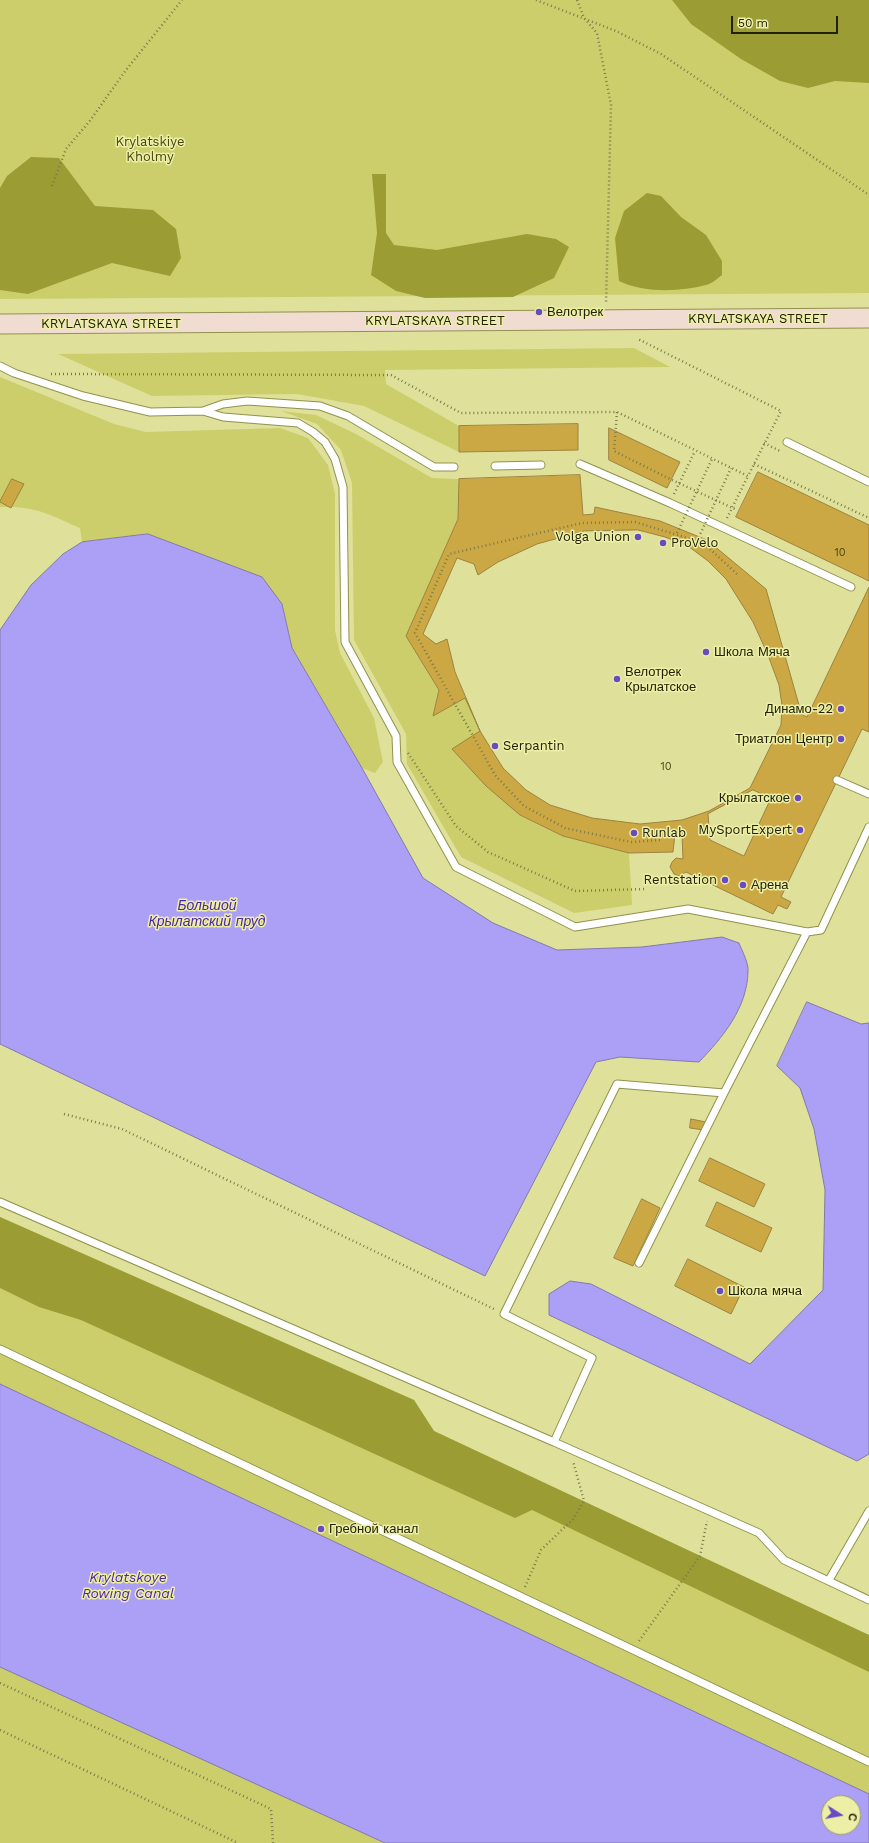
<!DOCTYPE html>
<html>
<head>
<meta charset="utf-8">
<style>
  body { margin:0 }
  #map { position:relative; width:869px; height:1843px; overflow:hidden; background:#dfe19a; font-family:"Work Sans",sans-serif }
  canvas { display:block }
  .north { position:absolute; left:821px; top:1795px; width:40px; height:40px; box-sizing:border-box; background:#edefa7; border:1px solid #9b9d66; border-radius:50%; rotate:101deg; font-size:11px; font-weight:700; line-height:16px; text-align:center; color:#212205 }
  .north::after { content:''; display:block; margin:auto; width:14px; height:18px; background:#684bc4; clip-path:polygon(50% 0,100% 100%,50% 72%,0 100%) }
  .scale { position:absolute; left:731px; top:16px; width:107px; height:18px; box-sizing:border-box; border:2px solid #212205; border-top:0; padding-left:5px; font-size:12px; line-height:14px; white-space:nowrap; color:#212205; -webkit-text-stroke:3px #edefa7; paint-order:stroke }
</style>
</head>
<body>
<div id="map">
<canvas width="869" height="1843"></canvas>
<div class="north">С</div>
<div class="scale">50 m</div>
</div>
<script>
const context = document.querySelector('canvas').getContext('2d');
context.lineJoin = 'round';
function paint(path, color) {
  context.fillStyle = color;
  context.fill(path, 'evenodd');
}
function strokePath(path, color, width, dash) {
  context.strokeStyle = color;
  context.lineWidth = width;
  context.lineCap = dash ? 'butt' : 'round';
  context.setLineDash(dash || []);
  context.stroke(path);
}
function label(font, color, halo, rows, align = 'center') {
  context.font = font + ' "Work Sans",sans-serif';
  context.lineWidth = 3;
  context.setLineDash([]);
  context.textBaseline = 'middle';
  context.strokeStyle = halo;
  context.fillStyle = color;
  for (const [text, x, y, turn = 0] of rows) {
    context.save();
    context.translate(x, y);
    context.rotate((+turn || 0) * Math.PI / 180);
    context.textAlign = isNaN(turn) ? turn : align;
    if (halo) context.strokeText(text, 0, 0);
    context.fillText(text, 0, 0);
    context.restore();
  }
}
paint(new Path2D(`
  M0,0H869V293L0,299Z
  M634,348L670,367L385,370L386,384L459,426V452L364,406L297,394L152,396L58,354Z
  M0,377L114,424L146,432L280,428L308,438L328,465L335,494V630L340,653L374,718L383,762L375,773L362,768L292,648L282,604L148,534L82,542L80,528C48,514 36,506 0,507Z
  M281,411L316,415L356,434L432,478L459,479L458,519L406,636L439,690L433,716L465,698L520,815L563,836L629,853L632,905L574,913L461,857L407,764L406,734L354,640L352,483L341,450L317,424Z
  M0,1217L414,1400L434,1431L869,1635V1843H0ZM829,1803H853V1827H829Z`), '#ccce6c');
paint(new Path2D(`
  M672,0H869V83L835,81L808,88L780,81L741,59L691,24Z
  M31,157L59,158L95,206L153,210L176,229L181,258L170,276L112,263L28,294L0,290V188L7,176Z
  M372,174H386V233L394,245L437,250L527,234L556,239L569,247L554,278L513,297L425,298L396,291L371,275L377,233Z
  M647,193L661,196L681,217L706,235L722,261V275C717,279 711,284 706,285C679,292 644,293 619,281L615,238L624,211Z
  M0,1217L414,1400L434,1431L869,1635V1672L532,1510L515,1518L81,1320L39,1307L0,1288Z`), '#9c9c35');
const water = new Path2D(`
  M148,534L262,577L282,604L292,648L362,768L423,878L493,923L557,950L642,947L722,937L739,943C742,951 749,963 748,972C747,1008 723,1037 699,1062L620,1057L596,1062L485,1276L0,1044V630L31,585L63,554L82,542Z
  M807,1002L861,1024L869,1023V1454L857,1461L549,1315V1294L570,1281L591,1284L750,1364L823,1290L825,1190L814,1129L800,1088L777,1066Z
  M0,1384L869,1794V1843H385L0,1667ZM829,1803H853V1827H829Z`);
paint(water, '#ab9ff6');
strokePath(water, '#827aae', 1);
const building = new Path2D(`
  M578,424V450L459,452V426Z
  M609,428L680,462L667,488L609,460Z
  M758,472L869,525V581L736,517Z
  M580,475L583,515L594,514L595,507L660,521L707,540L766,589L799,705L797,712L807,717L869,587V732L862,729L781,897L791,902L787,909L778,905L773,914L686,872L679,876L674,874L670,867L672,862L676,858L683,859L682,835L675,834L673,852L629,853L563,836L520,815L486,786L452,749L480,731L465,698L433,716L439,690L406,636L458,519L459,479ZM753,790L771,798L744,856L710,840L708,814Z
  M12,479L24,484L11,508L0,502Z
  M638,530L665,537L688,546L708,561L726,579L753,622L768,655L779,685L782,705L781,725L750,788L709,811L682,820L640,824L592,818L550,805L526,790L503,768L480,731L455,672L447,639L436,644L423,634L457,558L474,564L478,575L498,562L537,544L584,531Z
  M691,1119L706,1122L704,1130L690,1128Z
  M710,1158L765,1184L754,1207L699,1181Z
  M642,1199L660,1208L633,1266L614,1258Z
  M717,1202L772,1228L761,1252L706,1226Z
  M688,1259L744,1287L731,1314L675,1286Z`);
paint(building, '#cba843');
strokePath(building, '#9b8340', 1);
const lane = new Path2D(`
  M0,366L14,373L83,396L150,412L203,411L223,417L298,423L313,432L325,442L335,459L343,487L345,642L396,736L397,762L456,867L575,927L688,909L807,932L821,930L869,827
  M203,411L223,404L247,401L320,406L348,416L434,467H454
  M787,442L869,482
  M580,464L670,503L851,587
  M495,466L541,465
  M837,780L869,794
  M807,932L724,1093L617,1084L504,1314L592,1358L554,1442L759,1533L784,1560L869,1600
  M0,1202L554,1442
  M639,1263L724,1093
  M0,1349L869,1762
  M829,1580L869,1511`);
const secondary = new Path2D(`
  M0,324L869,318`);
strokePath(lane, '#91924d', 9);
strokePath(secondary, '#91924d', 21);
strokePath(new Path2D(`
  M536,0L616,31L661,54L869,195
  M577,0L584,18L597,33L611,105L606,304
  M52,186L66,149L89,122L126,70L182,0
  M51,374L391,375L461,413L617,412L748,476L781,411L638,339
  M617,412L614,451L672,480
  M764,443L780,451
  M754,464L869,518
  M674,494L695,451
  M727,518L748,476
  M408,753L456,826L488,852L575,891L646,889
  M660,840L631,842L565,828L524,806L495,775L415,633L449,554L582,523L635,522L697,541L711,550L737,574
  M64,1114L122,1129L496,1310
  M525,1587L541,1550L573,1519L584,1501L573,1461
  M639,1641L700,1556L707,1521
  M0,1683L271,1809L273,1843
  M0,1730L238,1843`), '#7a7b4b', 2.5, [1, 3]);
strokePath(lane, '#fff', 7);
strokePath(secondary, '#f1dcd1', 19);
strokePath(new Path2D(`
  M672,480L735,509
  M677,533L712,459
  M697,541L731,468`), '#7a7b4b', 2.5, [1, 3]);
for (const [x, y, r, color] of [
  [539,312,4,"#684bc4"],
  [638,537,4,"#684bc4"],
  [663,543,4,"#684bc4"],
  [706,652,4,"#684bc4"],
  [617,679,4,"#684bc4"],
  [841,709,4,"#684bc4"],
  [841,739,4,"#684bc4"],
  [495,746,4,"#684bc4"],
  [798,798,4,"#684bc4"],
  [800,830,4,"#684bc4"],
  [634,833,4,"#684bc4"],
  [725,880,4,"#684bc4"],
  [743,885,4,"#684bc4"],
  [720,1291,4,"#684bc4"],
  [321,1529,4,"#684bc4"]
]) {
  const dot = new Path2D();
  dot.arc(x, y, r, 0, 2 * Math.PI);
  context.fillStyle = color;
  context.fill(dot);
  strokePath(dot, '#edefa7', 1.5);
}
label('11px', '#4c4414', null, [
  ["10",840,553],
  ["10",666,767]
]);
label('13px', '#47470f', '#edefa7', [
  ["Krylatskiye",150,142],
  ["Kholmy",150,157]
]);
label('13px', '#212205', '#edefa7', [
  ["Велотрек",547,312],
  ["Volga Union",630,537,"right"],
  ["ProVelo",671,543],
  ["Школа Мяча",714,652],
  ["Велотрек",625,672],
  ["Крылатское",625,687],
  ["Динамо-22",833,709,"right"],
  ["Триатлон Центр",833,739,"right"],
  ["Serpantin",503,746],
  ["Крылатское",790,798,"right"],
  ["MySportExpert",792,830,"right"],
  ["Runlab",642,833],
  ["Rentstation",717,880,"right"],
  ["Арена",751,885],
  ["Школа мяча",728,1291],
  ["Гребной канал",329,1529]
], 'left');
label('13px', '#212205', '#edefa7', [
  ["KRYLATSKAYA STREET",758,319],
  ["KRYLATSKAYA STREET",435,321],
  ["KRYLATSKAYA STREET",111,324]
]);
label('italic 14px', '#4d26a3', '#edefa7', [
  ["Большой",207,906],
  ["Крылатский пруд",207,922],
  ["Krylatskoye",128,1578],
  ["Rowing Canal",128,1594]
]);
</script>
</body>
</html>
